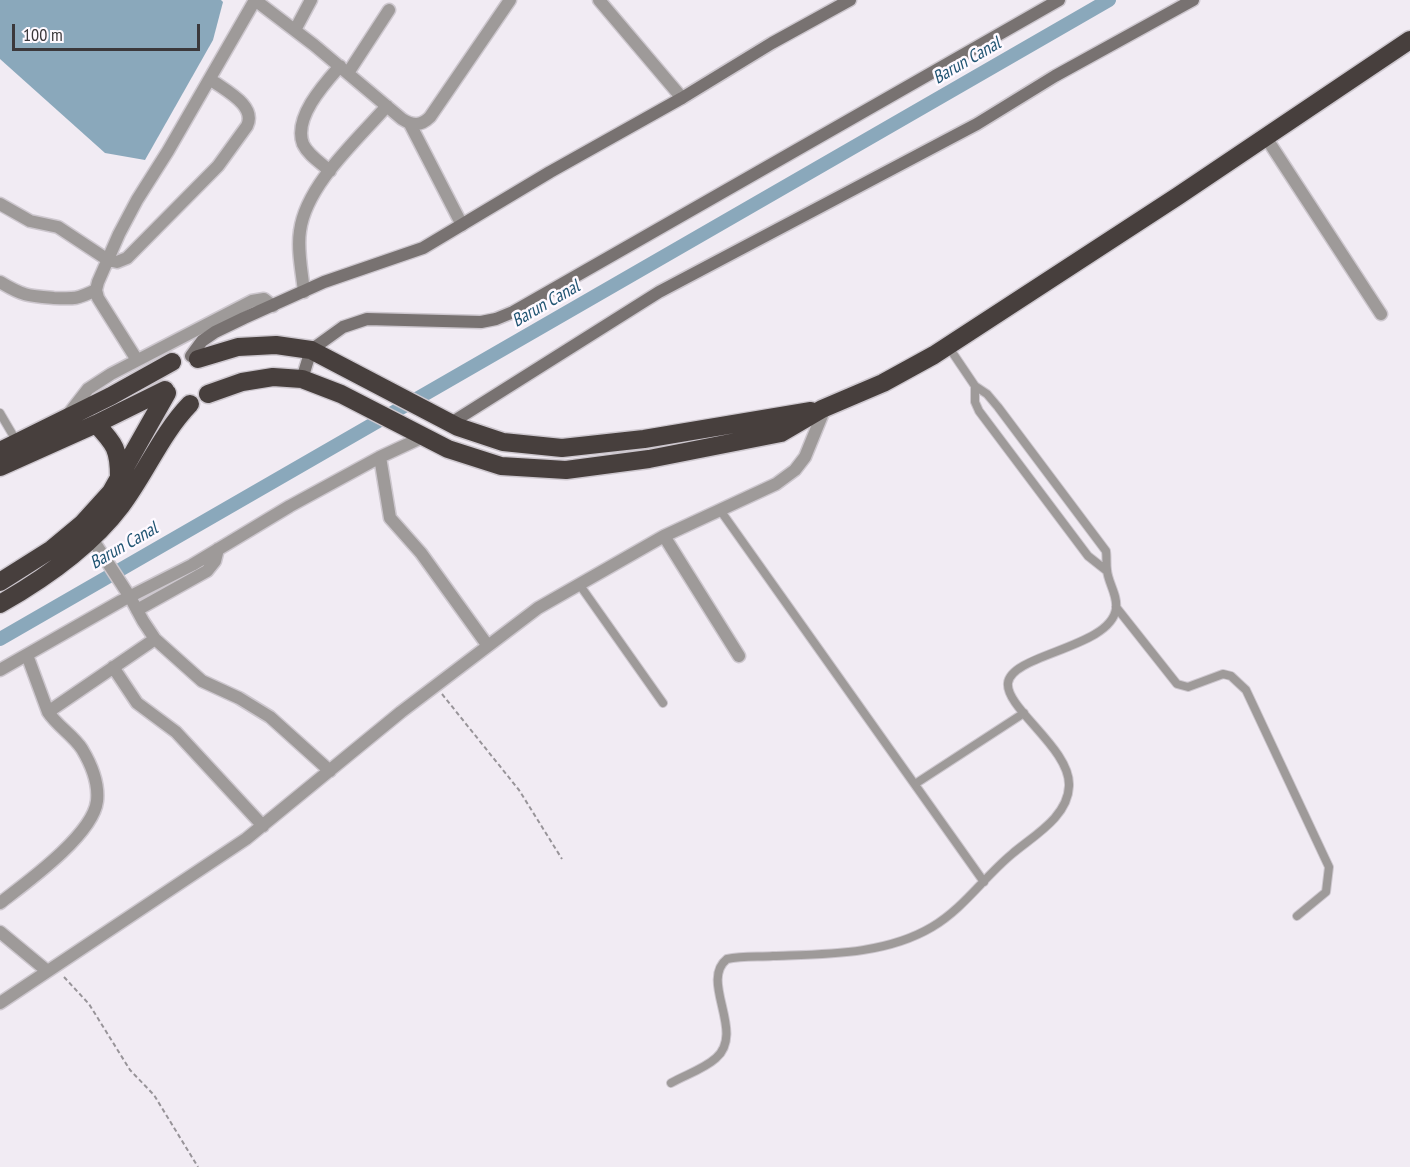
<!DOCTYPE html>
<html>
<head>
<meta charset="utf-8">
<style>
  body { margin:0 }
  #map { position:relative; width:1410px; height:1167px; overflow:hidden; background:#f1ebf3; font-family:"PT Sans Narrow",sans-serif }
  canvas { display:block }
  .scale { position:absolute; left:12px; top:24px; width:188px; height:27px; box-sizing:border-box; border:3px solid #3b383b; border-top:0; padding-left:8px; font-size:18px; line-height:21px; white-space:nowrap; color:#3b383b; -webkit-text-stroke:4px #fef9ff; paint-order:stroke }
</style>
</head>
<body>
<div id="map">
<canvas width="1410" height="1167"></canvas>
<div class="scale">100 m</div>
</div>
<script>
const context = document.querySelector('canvas').getContext('2d');
context.lineJoin = 'round';
function paint(path, color) {
  context.fillStyle = color;
  context.fill(path, 'evenodd');
}
function strokePath(path, color, width, dash) {
  context.strokeStyle = color;
  context.lineWidth = width;
  context.lineCap = dash ? 'butt' : 'round';
  context.setLineDash(dash || []);
  context.stroke(path);
}
function label(font, color, halo, rows, align = 'center') {
  context.font = font + ' "PT Sans Narrow",sans-serif';
  context.lineWidth = 5;
  context.setLineDash([]);
  context.textBaseline = 'middle';
  context.strokeStyle = halo;
  context.fillStyle = color;
  for (const [text, x, y, turn = 0] of rows) {
    context.save();
    context.translate(x, y);
    context.rotate((+turn || 0) * Math.PI / 180);
    context.textAlign = isNaN(turn) ? turn : align;
    if (halo) context.strokeText(text, 0, 0);
    context.fillText(text, 0, 0);
    context.restore();
  }
}
paint(new Path2D(`
  M0,0H221L223,2L213,40L145,160L105,153L0,59Z`), '#8aa8bb');
strokePath(new Path2D(`
  M0,639L1109,0`), '#8aa8bb', 14);
const lane = new Path2D(`
  M975,386V402L979,411L1088,556L1107,571
  M0,413L17,442
  M720,510L984,882
  M579,584L663,703
  M1116,607L1177,684L1188,687L1223,674L1231,676L1246,690L1329,867L1326,892L1297,916
  M915,784L1024,713
  M671,1083C685,1075 704,1069 716,1058C746,1032 699,981 727,959C742,956 758,957 773,956C825,954 885,955 932,927C964,908 984,877 1012,854C1033,836 1068,817 1069,786C1071,749 1005,708 1008,683C1011,654 1110,648 1116,609C1118,595 1108,583 1107,570C1106,564 1107,557 1106,551L998,407L987,394L975,386L948,346`);
const street = new Path2D(`
  M255,0L314,45L402,119C413,126 421,126 430,117L510,0
  M599,0L682,98
  M295,30L311,0
  M348,73L389,10
  M410,124L462,225
  M1265,136L1381,314
  M330,171C321,163 308,155 303,144C293,118 324,84 340,66
  M0,204L30,221L58,227L108,260L117,262L127,258L218,166L247,126C257,105 224,90 210,79
  M0,282C23,296 28,296 54,298C75,299 77,299 96,290
  M304,292C302,272 297,250 300,231C306,185 357,140 387,106
  M137,360L98,298L96,290L98,282L119,234L137,200L168,151L255,0
  M67,416L88,389L111,374L252,301L264,299L273,306
  M380,457L390,518L421,553L488,646
  M664,536L739,656
  M91,537L130,597L143,621L155,639L202,681L239,698L270,717L330,771
  M137,610L207,571L215,561L218,549
  M113,667L137,703L176,732L263,826
  M0,670L121,601L192,565L290,506L380,457L423,437
  M48,712L155,639
  M0,903C26,883 93,835 97,801C99,783 91,764 82,749C73,735 57,726 48,712L27,655
  M0,932L46,970
  M0,1003L246,839L401,712L538,608L664,536L776,484L795,470L805,457L825,408`);
const secondary = new Path2D(`
  M191,356L202,341L215,332L244,318L324,282L423,248L550,172L682,98L772,43L850,0
  M302,379L311,350L343,327L367,319L481,322L496,319L513,312L1059,0
  M451,423L659,292L977,124L1055,76L1193,0`);
const highway = new Path2D(`
  M198,359L238,347L276,345L311,350L458,427L503,442L562,448L644,439L811,411
  M208,394L242,382L273,377L302,379L341,394L448,449L501,466L566,470L649,459L781,433L822,409L883,383L934,355L1178,196L1410,40
  M96,424C115,444 119,450 119,477
  M0,451L111,396L172,362
  M0,467L96,424L165,390
  M0,582L52,549L82,524L111,492L167,393
  M0,604C42,580 91,546 121,506C146,473 161,434 190,404`);
strokePath(lane, '#cdc7ce', 10);
strokePath(street, '#cdc7ce', 15);
strokePath(secondary, '#cdc7ce', 15);
strokePath(highway, '#cdc7ce', 21);
strokePath(new Path2D(`
  M442,694L519,790L562,859
  M64,977L89,1004L130,1070L154,1095L198,1167`), '#989499', 2, [4.5, 3]);
strokePath(lane, '#9e9a99', 8);
strokePath(street, '#9e9a99', 12);
strokePath(secondary, '#787271', 12);
strokePath(highway, '#473f3d', 18);
label('italic 18px', '#205472', '#fef9ff', [
  ["Barun Canal",967,61,-30],
  ["Barun Canal",546,304,-30],
  ["Barun Canal",124,546,-30]
]);
</script>
</body>
</html>
